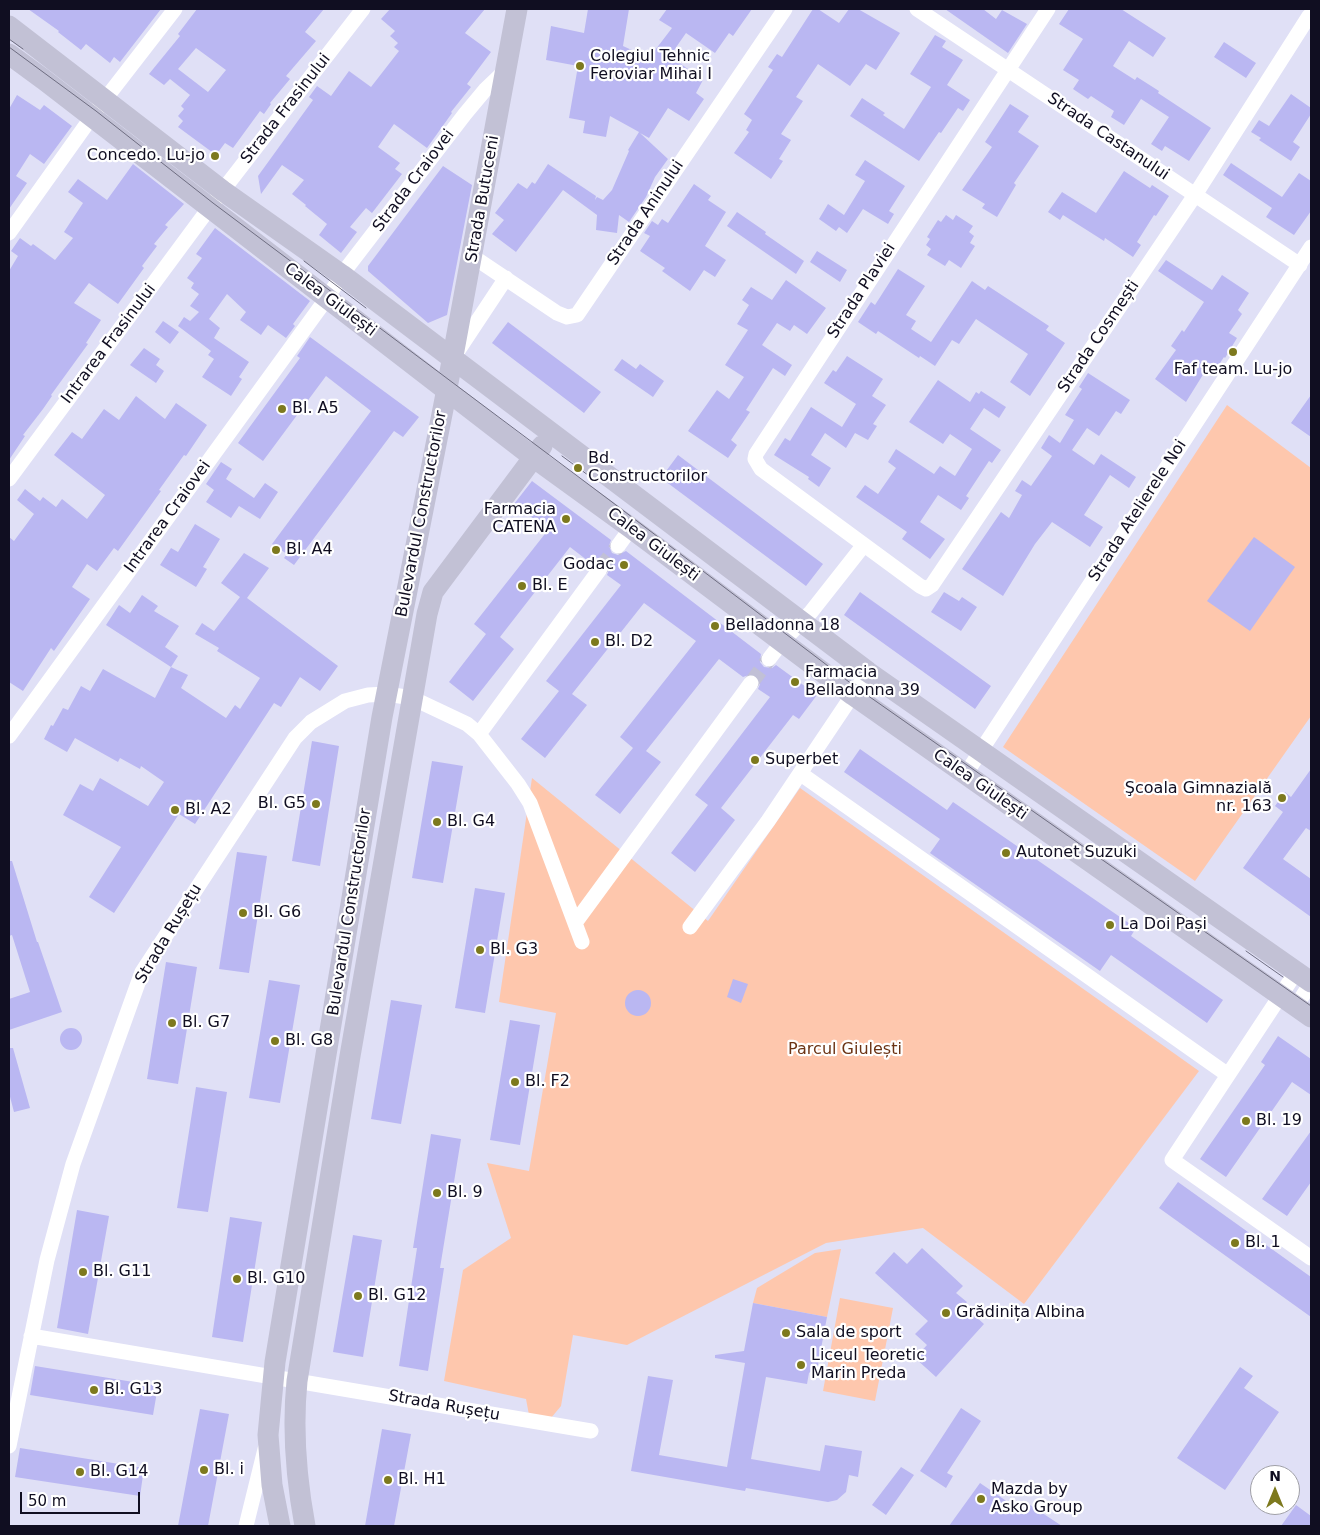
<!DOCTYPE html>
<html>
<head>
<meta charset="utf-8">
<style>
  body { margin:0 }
  #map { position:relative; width:1320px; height:1535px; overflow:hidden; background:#e0e0f6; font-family:"DejaVu Sans",sans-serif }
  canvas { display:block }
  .frame { position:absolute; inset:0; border:10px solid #100e21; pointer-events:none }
  .north { position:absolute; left:1250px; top:1465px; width:50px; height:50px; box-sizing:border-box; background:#fff; border:1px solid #9f9fa6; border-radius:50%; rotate:0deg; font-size:14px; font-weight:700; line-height:20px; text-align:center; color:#100e21 }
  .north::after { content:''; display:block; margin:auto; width:18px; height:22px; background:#7d791e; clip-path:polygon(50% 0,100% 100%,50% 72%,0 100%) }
  .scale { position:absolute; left:20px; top:1492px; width:120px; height:22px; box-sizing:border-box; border:2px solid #100e21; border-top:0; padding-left:6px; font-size:15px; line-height:18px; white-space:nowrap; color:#100e21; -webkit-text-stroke:4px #fff; paint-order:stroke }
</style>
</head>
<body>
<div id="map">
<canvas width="1320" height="1535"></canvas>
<div class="frame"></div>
<div class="north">N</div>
<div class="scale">50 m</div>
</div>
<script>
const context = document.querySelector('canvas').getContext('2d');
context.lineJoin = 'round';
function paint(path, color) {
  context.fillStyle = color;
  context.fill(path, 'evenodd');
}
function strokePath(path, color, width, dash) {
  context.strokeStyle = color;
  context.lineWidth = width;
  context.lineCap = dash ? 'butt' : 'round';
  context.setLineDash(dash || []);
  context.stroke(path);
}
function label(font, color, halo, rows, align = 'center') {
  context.font = font + ' "DejaVu Sans",sans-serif';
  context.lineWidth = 4.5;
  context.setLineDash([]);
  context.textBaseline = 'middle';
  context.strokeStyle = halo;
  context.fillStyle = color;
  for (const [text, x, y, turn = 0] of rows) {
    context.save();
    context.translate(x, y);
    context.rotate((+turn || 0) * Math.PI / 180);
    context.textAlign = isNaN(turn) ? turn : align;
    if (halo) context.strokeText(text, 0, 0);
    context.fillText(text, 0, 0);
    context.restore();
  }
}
paint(new Path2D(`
  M1227,405L1311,468V716L1195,881L1003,747Z
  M532,778L708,921L800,788L1199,1071L1024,1304L923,1228L826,1243L627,1345L573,1335L561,1406L551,1418L529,1415L526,1399L444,1381L463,1270L511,1238L487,1163L529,1171L556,1013L499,1002Z
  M841,1249L827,1317L753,1303L757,1288L815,1253Z
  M840,1298L893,1308L875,1401L823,1391Z`), '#fec7ad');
paint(new Path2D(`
  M28,9H161L120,62L114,57L110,63L86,44L81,50L58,32L59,31Z
  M197,9H324L305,32L316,41L286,76L290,79L270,103L271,104L264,114L260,111L233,148L225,143L216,155L178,127L183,121L178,116L184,109L181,106L190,95L170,79L164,85L149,74L180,36L178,34ZM196,48L226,70L208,92L178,69Z
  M390,9H485L465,33L491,52L467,84L471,87L451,112L452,113L427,148L394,124L378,147L400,163L395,169L402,174L372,213L366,208L350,227L357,232L341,253L319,235L327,224L305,206L306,205L292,194L304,180L282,165L261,194L258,176L313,100L309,97L317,86L331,96L349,71L371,87L399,51L394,47L398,43L390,36L395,31L381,19Z
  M588,9H629L623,46L649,58L672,28L659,20L667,9H752L733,36L729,33L715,53L686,33L670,56L703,80L696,93L704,99L689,121L668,108L649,138L640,133L668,159L655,177L646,197L629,222L619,215L617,233L596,230L597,215L563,190L516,252L492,234L504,220L495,213L518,183L527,189L532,182L535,184L548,164L596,196L595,200L597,197L603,200L612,190L629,151L628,150L639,132L610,116L606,137L583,133L585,121L569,118L578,66L546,60L551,26L584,33Z
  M813,9H818L839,23L849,9H858L900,33L876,70L866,64L850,86L818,64L796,97L803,101L781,134L791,140L779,159L783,161L771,179L734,153L749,132L746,130L752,120L744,114L773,70L768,67L777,54L782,57Z
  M945,9H983L996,19L1002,10L1027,24L1008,53Z
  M1069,9H1121L1166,38L1153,57L1129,41L1113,66L1135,80L1137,77L1159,91L1158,93L1211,128L1189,161L1165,146L1162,151L1151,144L1169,117L1141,99L1124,125L1111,117L1114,111L1091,96L1088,99L1073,89L1079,80L1063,70L1083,39L1059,24Z
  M935,35L946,41L942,47L963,60L947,85L970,100L963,111L958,108L941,133L939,132L919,161L850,116L862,98L885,113L883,115L904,129L931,87L910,74Z
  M1224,42L1256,63L1246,78L1214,57Z
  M1291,94L1311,108V114L1293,142L1300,147L1291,161L1259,140L1261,138L1251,132L1259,120L1269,126Z
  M17,95L40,110L44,105L72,126L44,164L30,154L16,176L27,183L9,209V109Z
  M1010,104L1029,116L1018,132L1039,146L1014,183L1016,185L997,217L982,208L985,204L962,190L992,147L985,142Z
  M865,160L905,186L889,211L894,214L888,224L863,209L847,233L839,227L836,231L819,219L828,204L844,215L865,181L855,175Z
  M1231,163L1282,197L1299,173L1311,181V211L1294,235L1266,217L1272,208L1223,175Z
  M133,164L184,204L165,225L168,227L154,244L157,246L142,266L144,268L118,304L89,283L74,303L101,320L86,343L88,344L51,395L52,396L43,409L23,435L25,436L9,460V271L18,256L11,251L20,238L31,246L33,244L55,260L73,238L64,232L83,203L68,192L78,179L107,200Z
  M443,166L472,185L447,315L428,323L368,271V266Z
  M1124,171L1150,188L1152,185L1169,196L1156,216L1154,215L1137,242L1141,245L1133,257L1105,238L1104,241L1063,215L1060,220L1048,212L1062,192L1096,213Z
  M694,184L711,196L708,200L726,212L705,246L726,260L715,277L704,270L690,291L662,271L665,268L640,251L650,236L644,233L652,221L658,225L662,219L668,223Z
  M737,212L766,232L765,234L804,261L796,274L727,226Z
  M946,215L953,220L956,215L973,226L969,232L974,236L970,243L975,246L961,268L949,260L945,266L927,255L931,249L926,245L930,239L927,237L938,220L941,222Z
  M215,228L310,301L293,324L295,326L286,338L268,325L261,335L240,320L246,312L227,294L209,319L220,328L214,338L249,362L239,377L242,379L231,396L202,377L214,359L208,355L211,351L178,326L184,317L190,321L199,312L190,306L199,294L191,288L194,283L187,278L202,258L196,254Z
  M817,251L847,270L840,282L810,262Z
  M1166,260L1212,290L1222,275L1249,293L1238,310L1242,314L1229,333L1237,338L1225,358L1224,357L1216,369L1209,365L1186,402L1155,379L1176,350L1171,346L1182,330L1184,332L1204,302L1158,271Z
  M898,269L925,286L906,315L916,321L911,329L931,342L972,281L985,290L988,286L1049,326L1046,330L1065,343L1030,396L1010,382L1028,354L976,319L959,344L952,340L935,366L920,356L919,358L878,331L876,334L858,322L871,302L875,305Z
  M786,280L826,308L807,334L794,325L790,331L777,323L762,345L792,365L785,376L773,368L746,410L750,412L731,440L737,445L728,458L688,431L717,390L729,399L744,377L725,365L748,330L737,324L749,305L742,300L751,287L772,300Z
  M163,321L179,332L170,344L155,332Z
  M508,322L601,392L584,413L492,343Z
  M310,337L419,417L403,437L394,431L294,565L284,558L287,554L272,544L371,411L326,376L263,461L238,443L300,358L297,356Z
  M144,348L160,359L156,365L164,371L156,383L130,365Z
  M847,356L883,379L872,396L886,405L873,424L877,426L868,440L855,433L846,448L825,433L811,455L831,468L819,487L808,479L809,477L774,455L785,438L790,441L811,407L842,427L856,404L824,383L833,370L836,372Z
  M622,359L636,369L640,364L664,381L653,397L614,370Z
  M1088,373L1130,400L1121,414L1116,411L1099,436L1087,428L1072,450L1094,465L1101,454L1136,477L1129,488L1110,475L1084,515L1103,527L1090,547L1052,522L1035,544L1003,596L962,569L1001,512L1009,518L1022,495L1015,491L1022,480L1031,486L1052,456L1041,448L1049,435L1060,443L1074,420L1065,415L1082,389L1079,387Z
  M938,380L970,402L976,392L979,394L981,391L1006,407L999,418L984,408L970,429L1001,450L992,463L989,461L966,496L969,498L961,510L938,495L920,522L945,539L930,559L902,539L907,532L856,497L865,485L878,494L896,468L888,462L896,449L934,474L940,466L955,476L972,449L950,434L943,444L909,422Z
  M1311,395V437L1291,423Z
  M136,396L165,419L176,403L207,425L186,456L184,455L159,490L161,491L118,551L114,548L97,571L87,564L72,587L90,599L54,651L51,648L23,691L9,682V537L14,541L34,514L17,500L25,489L40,501L43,497L56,507L62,499L87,519L105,495L54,455L72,432L82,439L104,409L119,420Z
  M678,455L823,564L806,586L661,478Z
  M221,462L232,469L226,479L254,498L265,483L278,492L260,519L239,506L231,518L206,502L214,490L206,484Z
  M532,481L611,540L609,546L612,553L618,555L626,551L761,654L760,662L764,667L772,668L776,665L817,695L799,719L793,715L721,808L735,820L695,872L671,853L708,805L695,795L770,697L758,689L760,684L757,676L752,674L743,677L719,659L646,751L661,762L620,814L595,795L633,748L620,737L696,641L644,603L572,694L587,705L545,758L521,739L559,691L546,681L621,585L607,575L609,570L606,562L601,560L592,564L570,547L500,637L514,649L473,701L449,682L486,634L474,624L548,530L514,504Z
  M195,524L220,539L203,567L207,569L196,587L160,565L171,548L178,552Z
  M1254,537L1295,567L1250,631L1207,601Z
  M244,553L269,568L247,598L338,666L320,691L300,677L281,707L274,703L195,824L179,814L114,913L89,897L121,847L63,815L80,784L93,791L100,778L148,806L164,782L141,766L140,769L120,758L118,762L75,738L67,752L44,739L51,725L53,726L63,708L68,710L81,686L90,691L103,669L155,698L171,667L188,675L181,688L226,718L235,705L240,709L260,678L217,651L219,648L195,634L202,623L214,631L240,597L221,583Z
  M860,592L991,686L975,709L844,615Z
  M944,592L959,601L962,597L977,607L961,631L931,612Z
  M142,595L158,606L154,611L179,626L165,647L178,656L171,667L106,625L119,605L130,613Z
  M312,741L339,746L320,866L292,861Z
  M860,749L947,810L953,802L1136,928L1131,936L1223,1000L1207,1023L1111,955L1100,971L930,853L940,839L844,772Z
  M432,761L463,766L443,883L412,878Z
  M1311,769V831L1306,828L1283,859L1311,879V917L1243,868L1283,812L1275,806L1285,792L1291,797Z
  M237,852L267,856L249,973L219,969Z
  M9,861H12L37,942H38L62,1012L9,1030V999L30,992L12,935L9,936Z
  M475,888L505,893L485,1013L455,1008Z
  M166,962L197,967L178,1084L147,1079Z
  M733,979L748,984L741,1003L727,997Z
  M269,980L300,985L280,1103L249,1098Z
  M625 1003a13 13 0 1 1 26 0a13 13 0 1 1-26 0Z
  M391,1000L422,1005L401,1124L371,1119Z
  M510,1020L540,1025L520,1145L490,1140Z
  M60 1039a11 11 0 1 1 22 0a11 11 0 1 1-22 0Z
  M1278,1036L1311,1059V1095L1292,1082L1226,1177L1200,1159L1265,1065L1261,1062Z
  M9,1048H13L30,1108L14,1112L9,1093Z
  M196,1087L227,1092L208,1212L177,1208Z
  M1311,1131V1182L1287,1216L1262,1199Z
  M431,1134L461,1139L440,1268H444L428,1371L399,1366L417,1248H413Z
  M1178,1182L1311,1277V1317L1159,1208Z
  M77,1210L109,1216L88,1334L57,1328Z
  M230,1217L262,1222L243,1342L212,1337Z
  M353,1235L382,1240L363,1357L333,1352Z
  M922,1248L963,1286L956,1293L967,1302L964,1306L984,1324L936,1377L915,1358L927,1345L915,1334L928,1321L875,1273L894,1252L907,1264Z
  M753,1303L827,1317L818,1365L809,1373L807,1384L766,1377L751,1459L820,1471L825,1445L862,1451L858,1477L849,1475L846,1492L837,1500L828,1502L746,1488L745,1491L631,1471L648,1376L673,1380L659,1455L727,1467L745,1363L715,1358V1355L744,1351Z
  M35,1366L158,1386L153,1415L30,1395Z
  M1240,1367L1253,1376L1244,1388L1279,1412L1225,1490L1177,1458Z
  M961,1408L981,1421L947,1473L953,1476L946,1488L920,1471Z
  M200,1409L229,1414L208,1526H178Z
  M382,1429L411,1434L394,1526H365Z
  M20,1448L144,1468L140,1496L15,1477Z
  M901,1467L914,1475L886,1515L872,1505Z
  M980,1483L1021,1511L1027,1503L1062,1526H949Z
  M1296,1505L1311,1516V1526H1281Z`), '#bab7f2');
strokePath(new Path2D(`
  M600,569L618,546
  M751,683L769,659`), '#c1c0d6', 15, [15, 8]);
strokePath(new Path2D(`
  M917,9L1300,265
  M1048,9L756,454L755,459L761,469L920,586L926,589L932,585L1195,195L1309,16
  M9,233L96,111L175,9
  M472,256L557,313L567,317L577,315L785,9
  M457,352L506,278
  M9,479L213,203L363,9
  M618,546L631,528
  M769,659L782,642L811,612L863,546
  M479,734L600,569
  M9,736L327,298L346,269L465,114L485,90L507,69
  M801,774L1228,1075
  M965,775L1311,247
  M575,923L751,683
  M690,927L768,821L868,672
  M1296,972L1172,1160L1311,1258
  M1296,1006L1311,983
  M31,1336L591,1431
  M9,1446L47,1260L73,1164L142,972L295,738L311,722L345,701L368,695L387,694L412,698L467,724L479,734L518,784L530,803L582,942
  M246,1526L265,1449`), '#fff', 15);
strokePath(new Path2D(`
  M9,26L223,191L342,275L868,672L1311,982
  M9,54L43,79L533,457L631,528L853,695L1311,1017
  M280,1526L272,1485L268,1435L275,1362L382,717L445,399L517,9
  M305,1526C296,1477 292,1431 297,1381L350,1056L427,614L433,592L542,446`), '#c2c1d5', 21);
strokePath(new Path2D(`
  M9,39L23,49
  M9,47L96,111L213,203L612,502L857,688L1311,1006
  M304,261L366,308
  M562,456L592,478
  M1246,951L1283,977`), '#6e6d81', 1);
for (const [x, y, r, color] of [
  [580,66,5,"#7d791e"],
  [215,156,5,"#7d791e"],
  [1233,352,5,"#7d791e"],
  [282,409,5,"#7d791e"],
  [578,468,5,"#7d791e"],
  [566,519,5,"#7d791e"],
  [276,550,5,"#7d791e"],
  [624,565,5,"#7d791e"],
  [522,586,5,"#7d791e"],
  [715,626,5,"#7d791e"],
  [595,642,5,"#7d791e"],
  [795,682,5,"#7d791e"],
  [755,760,5,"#7d791e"],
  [1282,798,5,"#7d791e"],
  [316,804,5,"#7d791e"],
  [175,810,5,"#7d791e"],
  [437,822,5,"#7d791e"],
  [1006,853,5,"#7d791e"],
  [243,913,5,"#7d791e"],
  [1110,925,5,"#7d791e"],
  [480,950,5,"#7d791e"],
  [172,1023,5,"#7d791e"],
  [275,1041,5,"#7d791e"],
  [515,1082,5,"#7d791e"],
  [1246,1121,5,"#7d791e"],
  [437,1193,5,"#7d791e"],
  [1235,1243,5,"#7d791e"],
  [83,1272,5,"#7d791e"],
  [237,1279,5,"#7d791e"],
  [358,1296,5,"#7d791e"],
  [946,1313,5,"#7d791e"],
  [786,1333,5,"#7d791e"],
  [801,1365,5,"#7d791e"],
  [94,1390,5,"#7d791e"],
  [204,1470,5,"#7d791e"],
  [80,1472,5,"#7d791e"],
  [388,1480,5,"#7d791e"],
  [981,1499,5,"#7d791e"]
]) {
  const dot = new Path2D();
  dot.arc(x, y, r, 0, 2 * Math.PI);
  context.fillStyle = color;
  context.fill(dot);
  strokePath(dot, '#fff', 2);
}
label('16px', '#100e21', '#fff', [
  ["Colegiul Tehnic",590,57],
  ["Feroviar Mihai I",590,75],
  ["Concedo. Lu-jo",205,156,"right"],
  ["Faf team. Lu-jo",1233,370,"center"],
  ["Bl. A5",292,409],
  ["Bd.",588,459],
  ["Constructorilor",588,477],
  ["Farmacia",556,510,"right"],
  ["CATENA",556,528,"right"],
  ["Bl. A4",286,550],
  ["Godac",614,565,"right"],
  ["Bl. E",532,586],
  ["Belladonna 18",725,626],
  ["Bl. D2",605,642],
  ["Farmacia",805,673],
  ["Belladonna 39",805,691],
  ["Superbet",765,760],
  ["Şcoala Gimnazială",1272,789,"right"],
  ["nr. 163",1272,807,"right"],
  ["Bl. G5",306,804,"right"],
  ["Bl. A2",185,810],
  ["Bl. G4",447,822],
  ["Autonet Suzuki",1016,853],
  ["Bl. G6",253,913],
  ["La Doi Pași",1120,925],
  ["Bl. G3",490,950],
  ["Bl. G7",182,1023],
  ["Bl. G8",285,1041],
  ["Bl. F2",525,1082],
  ["Bl. 19",1256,1121],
  ["Bl. 9",447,1193],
  ["Bl. 1",1245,1243],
  ["Bl. G11",93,1272],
  ["Bl. G10",247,1279],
  ["Bl. G12",368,1296],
  ["Grădinița Albina",956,1313],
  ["Sala de sport",796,1333],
  ["Liceul Teoretic",811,1356],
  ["Marin Preda",811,1374],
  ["Bl. G13",104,1390],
  ["Bl. i",214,1470],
  ["Bl. G14",90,1472],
  ["Bl. H1",398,1480],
  ["Mazda by",991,1490],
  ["Asko Group",991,1508]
], 'left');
label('16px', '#100e21', '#fff', [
  ["Strada Frasinului",286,109,-52],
  ["Strada Castanului",1108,137,34],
  ["Strada Craiovei",414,181,-53],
  ["Strada Butuceni",483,199,-80],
  ["Strada Aninului",646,213,-56],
  ["Strada Plaviei",862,291,-57],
  ["Calea Giulești",330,300,37],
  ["Strada Cosmești",1099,337,-56],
  ["Intrarea Frasinului",109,344,-53],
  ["Strada Atelierele Noi",1138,511,-57],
  ["Bulevardul Constructorilor",422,514,-79],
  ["Intrarea Craiovei",168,517,-54],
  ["Calea Giulești",653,545,37],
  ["Calea Giulești",980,785,35],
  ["Bulevardul Constructorilor",350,912,-81],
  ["Strada Rușețu",169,934,-59],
  ["Strada Rușețu",444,1406,10]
]);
label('16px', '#6c3415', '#fff', [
  ["Parcul Giulești",845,1050]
]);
</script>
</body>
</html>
